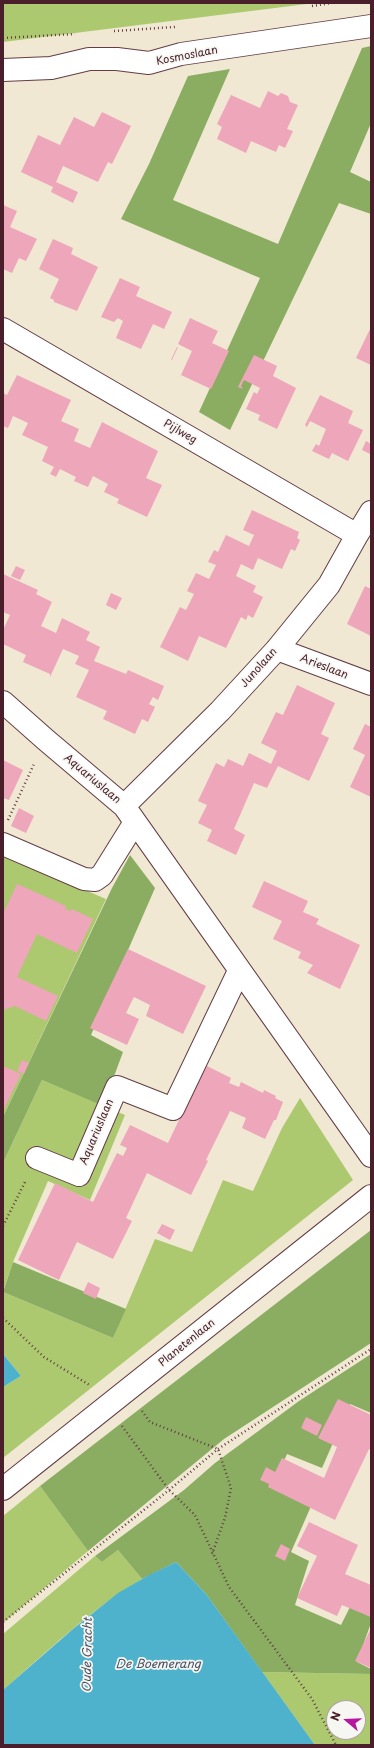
<!DOCTYPE html>
<html>
<head>
<meta charset="utf-8">
<style>
  body { margin:0 }
  #map { position:relative; width:374px; height:1748px; overflow:hidden; background:#f0e8d3; font-family:"Playpen Sans",sans-serif }
  canvas { display:block }
  .frame { position:absolute; inset:0; border:4px solid #4a1f2b; pointer-events:none }
  .north { position:absolute; left:326px; top:1700px; width:40px; height:40px; box-sizing:border-box; background:#f6f6f2; border:1px solid #b1a0a2; border-radius:50%; rotate:289deg; font-size:11px; font-weight:700; line-height:16px; text-align:center; color:#4a1f2b }
  .north::after { content:''; display:block; margin:auto; width:14px; height:18px; background:#b5179e; clip-path:polygon(50% 0,100% 100%,50% 72%,0 100%) }
</style>
</head>
<body>
<div id="map">
<canvas width="374" height="1748"></canvas>
<div class="frame"></div>
<div class="north">N</div>
</div>
<script>
const context = document.querySelector('canvas').getContext('2d');
context.lineJoin = 'round';
function paint(path, color) {
  context.fillStyle = color;
  context.fill(path, 'evenodd');
}
function strokePath(path, color, width, dash) {
  context.strokeStyle = color;
  context.lineWidth = width;
  context.lineCap = dash ? 'butt' : 'round';
  context.setLineDash(dash || []);
  context.stroke(path);
}
function label(font, color, halo, rows, align = 'center') {
  context.font = font + ' "Playpen Sans",sans-serif';
  context.lineWidth = 3.5;
  context.setLineDash([]);
  context.textBaseline = 'middle';
  context.strokeStyle = halo;
  context.fillStyle = color;
  for (const [text, x, y, turn = 0] of rows) {
    context.save();
    context.translate(x, y);
    context.rotate((+turn || 0) * Math.PI / 180);
    context.textAlign = isNaN(turn) ? turn : align;
    if (halo) context.strokeText(text, 0, 0);
    context.fillText(text, 0, 0);
    context.restore();
  }
}
paint(new Path2D(`
  M3,3H315L3,42Z
  M3,855L106,899L3,1117Z
  M42,1080L125,1115L90,1200L48,1181L13,1262L3,1291V1163Z
  M300,1098L353,1180L3,1458V1387L21,1376L3,1354V1292L113,1338L155,1239L192,1252L223,1180L253,1191L282,1128Z
  M40,1486L88,1551L3,1623V1516Z
  M118,1550L142,1579C91,1609 48,1651 3,1690V1634L95,1556L102,1562Z
  M262,1672L371,1674V1745H315ZM334,1708H358V1732H334Z`), '#adc96f');
paint(new Path2D(`
  M371,46V123L350,172L371,182V214L339,203L230,430L199,412L260,278L121,219L149,164L188,76L230,69L173,200L278,244L362,48Z
  M130,855L155,888L91,1035L123,1052L103,1106L42,1080L3,1163V1117L112,888Z
  M371,1230V1343L224,1439L88,1551L40,1486Z
  M13,1262L126,1309L113,1338L3,1292Z
  M371,1354V1413L350,1404L322,1468L287,1454L273,1486L312,1504L291,1552L309,1561L295,1605L341,1625L350,1607L371,1617V1623L357,1662L371,1669V1674L262,1672L206,1594L176,1562L142,1579L118,1550L102,1562L95,1556L184,1490L215,1463L299,1401Z`), '#8aad62');
paint(new Path2D(`
  M3,1354L21,1376L3,1387Z
  M176,1562L206,1594L315,1745H3V1690L73,1629L118,1593L149,1575Z`), '#4eb2cd');
paint(new Path2D(`
  M268,91L278,96L281,93L288,96L290,102L298,105L287,129L293,131L285,148L279,145L276,152L251,141L246,153L217,139L222,127L217,124L231,95L260,108Z
  M102,112L131,126L112,164L108,162L98,182L63,166L56,182L78,192L73,203L51,192L53,187L21,172L38,135L60,145L74,117L94,127Z
  M3,205L17,211L10,227L37,239L26,261L19,258L12,273L3,269Z
  M53,239L73,248L71,254L98,267L77,311L54,302V300L50,298L59,279L39,269Z
  M120,278L140,287L136,296L172,312L164,329L153,324L141,349L116,338L123,321L118,318L114,322L101,317Z
  M190,318L218,331L212,343L229,351L211,389L181,375L192,351L178,344Z
  M371,327V365L356,358Z
  M177,347H178L172,360H171Z
  M254,355L277,366L273,376L296,388L277,429L258,420L260,415L246,409L254,392L257,394L260,388L244,380L241,386L243,389L238,387Z
  M17,375L71,400L61,421L79,429L74,441L90,448L102,422L158,451L146,478L162,485L147,517L117,503L119,499L104,492L108,484L93,476L88,487L74,481L76,477L60,469L56,477L50,474L54,467L42,461L48,447L22,435L28,423L13,416L8,428L3,426V393L7,395Z
  M320,395L353,411L348,423L363,430L348,461L332,453L329,459L312,451L316,444L319,446L326,429L310,421L307,427L305,425Z
  M366,441L371,444L370,454L362,450Z
  M252,510L299,532L297,538L300,540L295,551L291,549L282,569L258,558L253,570L241,564L236,576L256,586L253,592L263,597L253,618L248,615L246,620L241,617L226,648L199,636L188,661L160,647L180,607L186,610L194,594L187,591L196,573L209,579L216,565L208,562L214,550L218,552L226,535L249,546L254,535L243,530Z
  M16,566L25,570L20,580L11,576Z
  M3,574L38,590L36,594L52,602L41,626L56,633L62,618L90,632L86,640L100,647L94,661L126,674L128,670L164,686L158,700L153,697L149,704L155,707L148,722L142,719L135,734L103,719L107,711L76,697L89,670L75,664L79,656L63,649L50,677V674L23,662L26,655L3,644V630L10,615L3,612Z
  M365,586L371,589V636L347,624Z
  M111,593L122,598L116,610L106,605Z
  M297,685L335,703L321,734L329,738L309,781L278,766L267,788L254,783L234,829L245,835L236,855L207,841L212,830L198,823L207,805L198,801L216,763L224,767L228,759L243,766L249,753L271,764L277,751L261,743L276,712L283,715Z
  M365,724L371,727V797L350,787L365,755L353,749Z
  M3,760L23,770L9,800L3,798Z
  M19,808L34,816L26,833L11,826Z
  M264,881L308,901L303,912L319,919L316,924L360,945L340,989L307,973L313,965L298,958L301,952L273,939L282,921L252,907Z
  M17,884L66,906L65,909L71,911L72,909L93,919L77,953L37,934L17,977L58,996L46,1021L15,1006L3,1010V914Z
  M128,949L206,986L183,1034L146,1016L150,1005L134,997L126,1013L139,1019L127,1045L90,1028Z
  M22,1060L29,1063L24,1074L17,1071Z
  M205,1065L231,1078L229,1083L239,1087L241,1082L263,1093L264,1090L276,1096L275,1098L283,1102L276,1120H274L265,1139L242,1128L246,1118L230,1111L206,1160L208,1161L191,1195L147,1173L126,1218L132,1221L113,1259L77,1242L59,1280L18,1260L55,1183L93,1202L117,1153L123,1156L127,1148L120,1145L130,1125L168,1143Z
  M3,1066L21,1074L4,1109L3,1108Z
  M162,1224L175,1230L170,1240L157,1233Z
  M88,1282L100,1288L96,1299L83,1293Z
  M338,1399L371,1415V1450L369,1449L335,1520L268,1487L269,1484L260,1480L266,1467L275,1472L282,1458L324,1478L337,1447L318,1438Z
  M306,1417L322,1425L317,1436L301,1428Z
  M309,1522L358,1545L345,1574L371,1585V1617L342,1605L337,1616L297,1598L317,1556L297,1546Z
  M281,1544L290,1549L285,1561L275,1556Z
  M371,1628V1668L355,1661Z`), '#eea6bb');
const minor = new Path2D(`
  M3,329L357,535
  M277,649L371,684
  M3,702L46,740L124,806L371,1156
  M124,806L220,711L277,649L329,585L357,535L371,512
  M3,844L84,879L95,880L102,875L135,822
  M37,1158L79,1175L117,1087L173,1109L239,971
  M3,1489L371,1196`);
const tertiary = new Path2D(`
  M3,70L51,68L89,59H117L149,63L181,54L371,26`);
strokePath(minor, '#633d44', 24);
strokePath(tertiary, '#633d44', 24);
strokePath(new Path2D(`
  M312,6L332,3
  M114,31L175,27
  M3,38L75,34
  M8,820L34,764
  M3,1226L25,1182
  M3,1318L44,1357L91,1386
  M142,1411L150,1422L218,1449L231,1488L225,1518L212,1554
  M122,1426L169,1490L195,1515L229,1587L312,1699L336,1745
  M3,1622L169,1490L218,1449L371,1349`), '#633d44', 2.5, [1, 3]);
strokePath(minor, '#fff', 22);
strokePath(tertiary, '#fff', 22);
label('11px', '#4a1f2b', '#f6f6f2', [
  ["Kosmoslaan",187,56,-11],
  ["Pijlweg",180,432,30],
  ["Arieslaan",324,667,21],
  ["Junolaan",259,668,-48],
  ["Aquariuslaan",92,779,40],
  ["Aquariuslaan",97,1132,-67],
  ["Planetenlaan",187,1343,-39]
]);
label('italic 12px', '#4b5264', '#f6f6f2', [
  ["Oude Gracht",88,1655,-89],
  ["De Boemerang",158,1665]
]);
</script>
</body>
</html>
